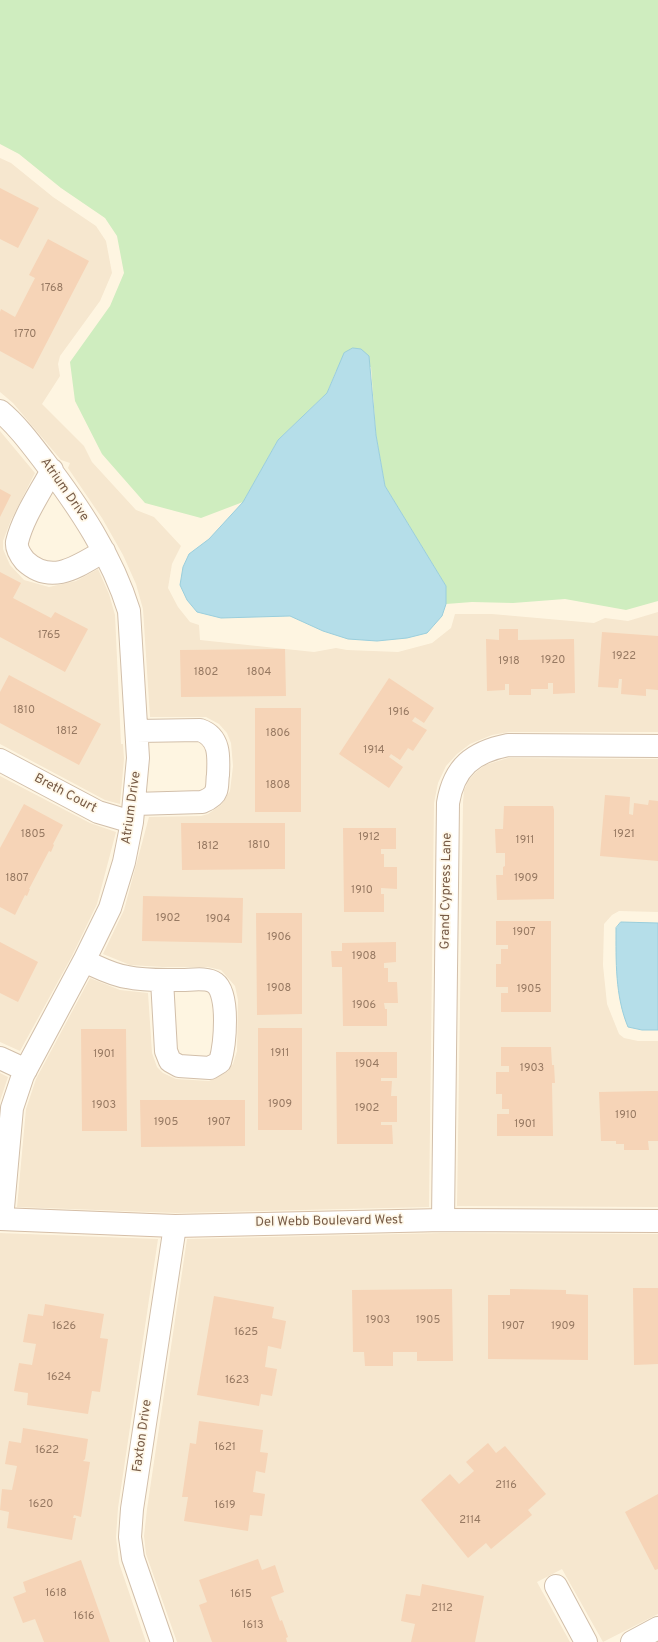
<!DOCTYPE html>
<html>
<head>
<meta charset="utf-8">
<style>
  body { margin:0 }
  canvas { display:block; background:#fef5e1 }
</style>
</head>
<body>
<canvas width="658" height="1642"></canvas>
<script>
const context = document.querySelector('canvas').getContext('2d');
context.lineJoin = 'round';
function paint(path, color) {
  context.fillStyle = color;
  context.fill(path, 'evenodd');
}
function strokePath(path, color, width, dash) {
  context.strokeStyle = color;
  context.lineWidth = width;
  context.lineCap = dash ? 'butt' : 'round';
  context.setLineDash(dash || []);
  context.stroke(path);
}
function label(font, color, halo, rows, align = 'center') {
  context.font = font + ' Overpass,sans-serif';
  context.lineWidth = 3.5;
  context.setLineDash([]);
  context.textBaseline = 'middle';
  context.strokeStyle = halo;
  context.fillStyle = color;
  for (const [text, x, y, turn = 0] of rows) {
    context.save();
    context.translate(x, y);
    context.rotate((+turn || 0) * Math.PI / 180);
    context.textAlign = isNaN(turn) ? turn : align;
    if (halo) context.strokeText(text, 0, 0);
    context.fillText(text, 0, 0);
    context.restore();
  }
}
paint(new Path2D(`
  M0,158L11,163L53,197L96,226L106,241L112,273L100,301L60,356L58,364L60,376L42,404L84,446L92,462L136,510L154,517L181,546L172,564L168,588L178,607L190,622L199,625L200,640L314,652L336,648L347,650L398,652L432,643L451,628L455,614H492L594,623L605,618L628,621L658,612V732H509L492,735L470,744L457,754L446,766L438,783L434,803L429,1207L176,1213L17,1207L26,1109L36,1079L90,978L120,990L148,993L152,1053L157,1067L163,1073L176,1079L209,1081L227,1072L233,1064L237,1051L238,1000L235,986L221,970L208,967H163L130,965L103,954L124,910L149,817L201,816L208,814L221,805L230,791L233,766L231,743L227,733L219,724L206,717H150L143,609L136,584L123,555L102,518L68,468L70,463L61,460L13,403L0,392Z
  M0,431L35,473L11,520L3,541V549L10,565L24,580L49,587L76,581L98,569L109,594L115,615L121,744H123L124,759L120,804L105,800L0,744Z
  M508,758L658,759V912L619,911L612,915L604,924L603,965L607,1004L619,1034L624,1038L638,1041H658V1207L457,1206L463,803L464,790L469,780L475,773L485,765Z
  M0,776L90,823L116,832L97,904L72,956L20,1051L0,1042Z
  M0,1073L8,1077L0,1101Z
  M0,1233L158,1239L118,1508L116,1537L119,1563L146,1642H0Z
  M442,1233L658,1234V1614L603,1642L562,1569L537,1582L570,1642H177L146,1554L144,1536L147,1509L187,1239Z`), '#f6e7cf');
paint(new Path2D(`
  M0,0H658V601L626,610L565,599L513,603L472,602L446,604V586L385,486L376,435L371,367L336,371L327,393L278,440L243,502L201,518L145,503L102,454L75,401L70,362L110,306L124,273L117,236L105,218L61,188L19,154L0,144Z`), '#cfedbf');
const water = new Path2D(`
  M353,348L361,349L369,356L376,435L385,486L446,586V604L442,616L427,633L407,638L377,641L348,639L323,631L290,616L221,618L197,612L187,600L180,585L183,567L189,554L209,539L243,502L278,440L327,393L344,353Z
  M621,922L658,923V1030H642L628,1027C615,996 616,961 616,928Z`);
paint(water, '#b5dee9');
strokePath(water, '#9acedc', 1);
paint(new Path2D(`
  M0,188L39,208L18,248L0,239Z
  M48,239L89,261L33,369L0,351V312L1,309L15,317L35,278L29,275Z
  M0,489L11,495L0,517Z
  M0,572L21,583L13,598L51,618L55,612L88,629L65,672L0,637Z
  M499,629H518V640L574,639L575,693L553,694V683H548V689H531V695H509V684H505V690L487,691L486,639L499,640Z
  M602,632L658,636V690L646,689V696L621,694L622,679H619L618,688L598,687Z
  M285,649L286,696L181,697L180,650Z
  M9,675L101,724L79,765L0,723V692Z
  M389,678L434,708L424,723L415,717L412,721L427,730L413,751L408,748L400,760L391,754L389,757L403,767L389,788L339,754Z
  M255,708H301V812H255Z
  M605,795L630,797L629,814L633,815L634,803L648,805L649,800L658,801V861L600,856Z
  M24,804L63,825L53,844L54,845L51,852L49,851L29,889H30L27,896L25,895L15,915L0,907V848Z
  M504,806H553L554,810V899L497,900L496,875H503V867L505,866V853H496L495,829H503Z
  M181,823H285V869L182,870Z
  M343,828H396V849H381V854H384V867H397V889L381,888V894H384V912H344Z
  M143,896L243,898L242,943L142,941Z
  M256,913H302V1014L257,1015Z
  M496,921H551V1012H501V993H508V987H496V964H501V949H508V945H496Z
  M0,942L38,962L18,1002L0,993Z
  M396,942V962L384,963V968H388V982H397L398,1003H384L385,1009H387V1026H343L342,967H332L331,951H342V943Z
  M258,1028H302V1130H258Z
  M81,1029H126L127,1131H82Z
  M501,1047H551L552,1065H554L555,1083H552L553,1136H497V1114H509V1109H502V1094H496V1072H509V1066H501Z
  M336,1052H397V1078H381V1081H392L391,1096H397V1122H381V1125H392L393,1144H337Z
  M651,1091H658V1141H648L649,1150H624V1144H616V1141H601L599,1092Z
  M140,1100H245V1146L141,1147Z
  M633,1288H658V1364L634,1365Z
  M452,1289L453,1361H417V1352H393V1366H365L364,1352H353L352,1290Z
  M510,1289L566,1290V1294L588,1295V1360L488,1359V1295H510Z
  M214,1296L274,1307L272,1318L286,1321L281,1349L268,1346L265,1367L277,1369L272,1396L261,1394L259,1406L197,1395Z
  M45,1304L104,1314L100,1338L108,1339L100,1392L92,1391L88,1414L27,1405L28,1393L14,1391L19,1363L32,1365L36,1344L23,1342L28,1314L43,1316Z
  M199,1421L263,1430L260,1452L268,1453L265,1473L256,1471L253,1492L265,1494L262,1516L250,1515L248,1531L184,1521L188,1497H182L190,1443L196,1444Z
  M23,1428L88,1439L85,1459L83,1461L90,1462L81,1517L74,1515L73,1518H76L72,1540L7,1528L9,1512L0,1510L2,1489L12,1490L17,1466L5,1464L9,1441L21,1443Z
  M488,1443L496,1453L505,1446L546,1494L528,1510L532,1515L491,1549L486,1543L468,1558L421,1500L450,1474L459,1484L474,1471L466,1462Z
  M658,1494V1569L655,1570L625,1512Z
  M258,1559L262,1570L275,1565L284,1592L271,1597L280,1621L282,1620L288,1637L286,1638L287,1642H212L199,1605L207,1602L199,1580Z
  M81,1560L110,1642H44L35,1619L23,1623L13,1597L26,1592L23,1582Z
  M422,1584L484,1596L475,1642H411L415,1624L401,1621L406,1594L420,1596Z`), '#f6d4b7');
const street = new Path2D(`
  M0,411C17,425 31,444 44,461C79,507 112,556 129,611L138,758L132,822L124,862L110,908L84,961L23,1075L12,1108L2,1219
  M52,470C40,493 23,517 17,542C16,549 21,556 25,561C52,586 78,566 104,551
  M0,760L98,812L132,822
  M134,804L202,802C207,800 214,797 216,791C218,786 217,779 218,775C219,756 220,737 200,730L137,731
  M84,961C98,967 112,975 127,977C145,981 164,980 182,980C191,980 207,977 215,983C230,994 225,1045 220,1062L210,1068L179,1066L170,1061L166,1051L162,980
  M0,1058L26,1070
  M443,1220L448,803C454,767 473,752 508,745L658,746
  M556,1586L586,1642
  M162,1642L133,1558L130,1537L132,1509L175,1226
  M632,1642L658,1628`);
const secondary = new Path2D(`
  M0,1219L175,1226L443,1220L658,1221`);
strokePath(street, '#d2bfaa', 24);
strokePath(secondary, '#d5bea7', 24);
strokePath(street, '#fff', 22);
strokePath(secondary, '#fff', 22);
label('11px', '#977962', null, [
  ["1768",52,289],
  ["1770",25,335],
  ["1765",49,636],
  ["1922",624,657],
  ["1920",553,661],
  ["1918",509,662],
  ["1802",206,673],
  ["1804",259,673],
  ["1810",24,711],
  ["1916",399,713],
  ["1812",67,732],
  ["1806",278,734],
  ["1914",374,751],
  ["1808",278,786],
  ["1805",33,835],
  ["1921",624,835],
  ["1912",369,838],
  ["1911",525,841],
  ["1810",259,846],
  ["1812",208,847],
  ["1807",17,879],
  ["1909",526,879],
  ["1910",362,891],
  ["1902",168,919],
  ["1904",218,920],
  ["1907",524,933],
  ["1906",279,938],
  ["1908",364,957],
  ["1908",279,989],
  ["1905",529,990],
  ["1906",364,1006],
  ["1911",280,1054],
  ["1901",104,1055],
  ["1904",367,1065],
  ["1903",532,1069],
  ["1909",280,1105],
  ["1903",104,1106],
  ["1902",367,1109],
  ["1910",626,1116],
  ["1905",166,1123],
  ["1907",219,1123],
  ["1901",525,1125],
  ["1903",378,1321],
  ["1905",428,1321],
  ["1626",64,1327],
  ["1907",513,1327],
  ["1909",563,1327],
  ["1625",246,1333],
  ["1624",59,1378],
  ["1623",237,1381],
  ["1621",225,1448],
  ["1622",47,1451],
  ["2116",506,1486],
  ["1620",41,1505],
  ["1619",225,1506],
  ["2114",470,1521],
  ["1618",56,1594],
  ["1615",241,1595],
  ["2112",442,1609],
  ["1616",84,1617],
  ["1613",253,1626]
]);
label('13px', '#775b46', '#fff8e9', [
  ["Atrium Drive",64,490,55],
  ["Breth Court",65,794,28],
  ["Atrium Drive",132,808,-82],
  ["Grand Cypress Lane",447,891,-89],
  ["Del Webb Boulevard West",329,1222,-1],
  ["Faxton Drive",143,1436,-82]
]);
</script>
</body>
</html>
